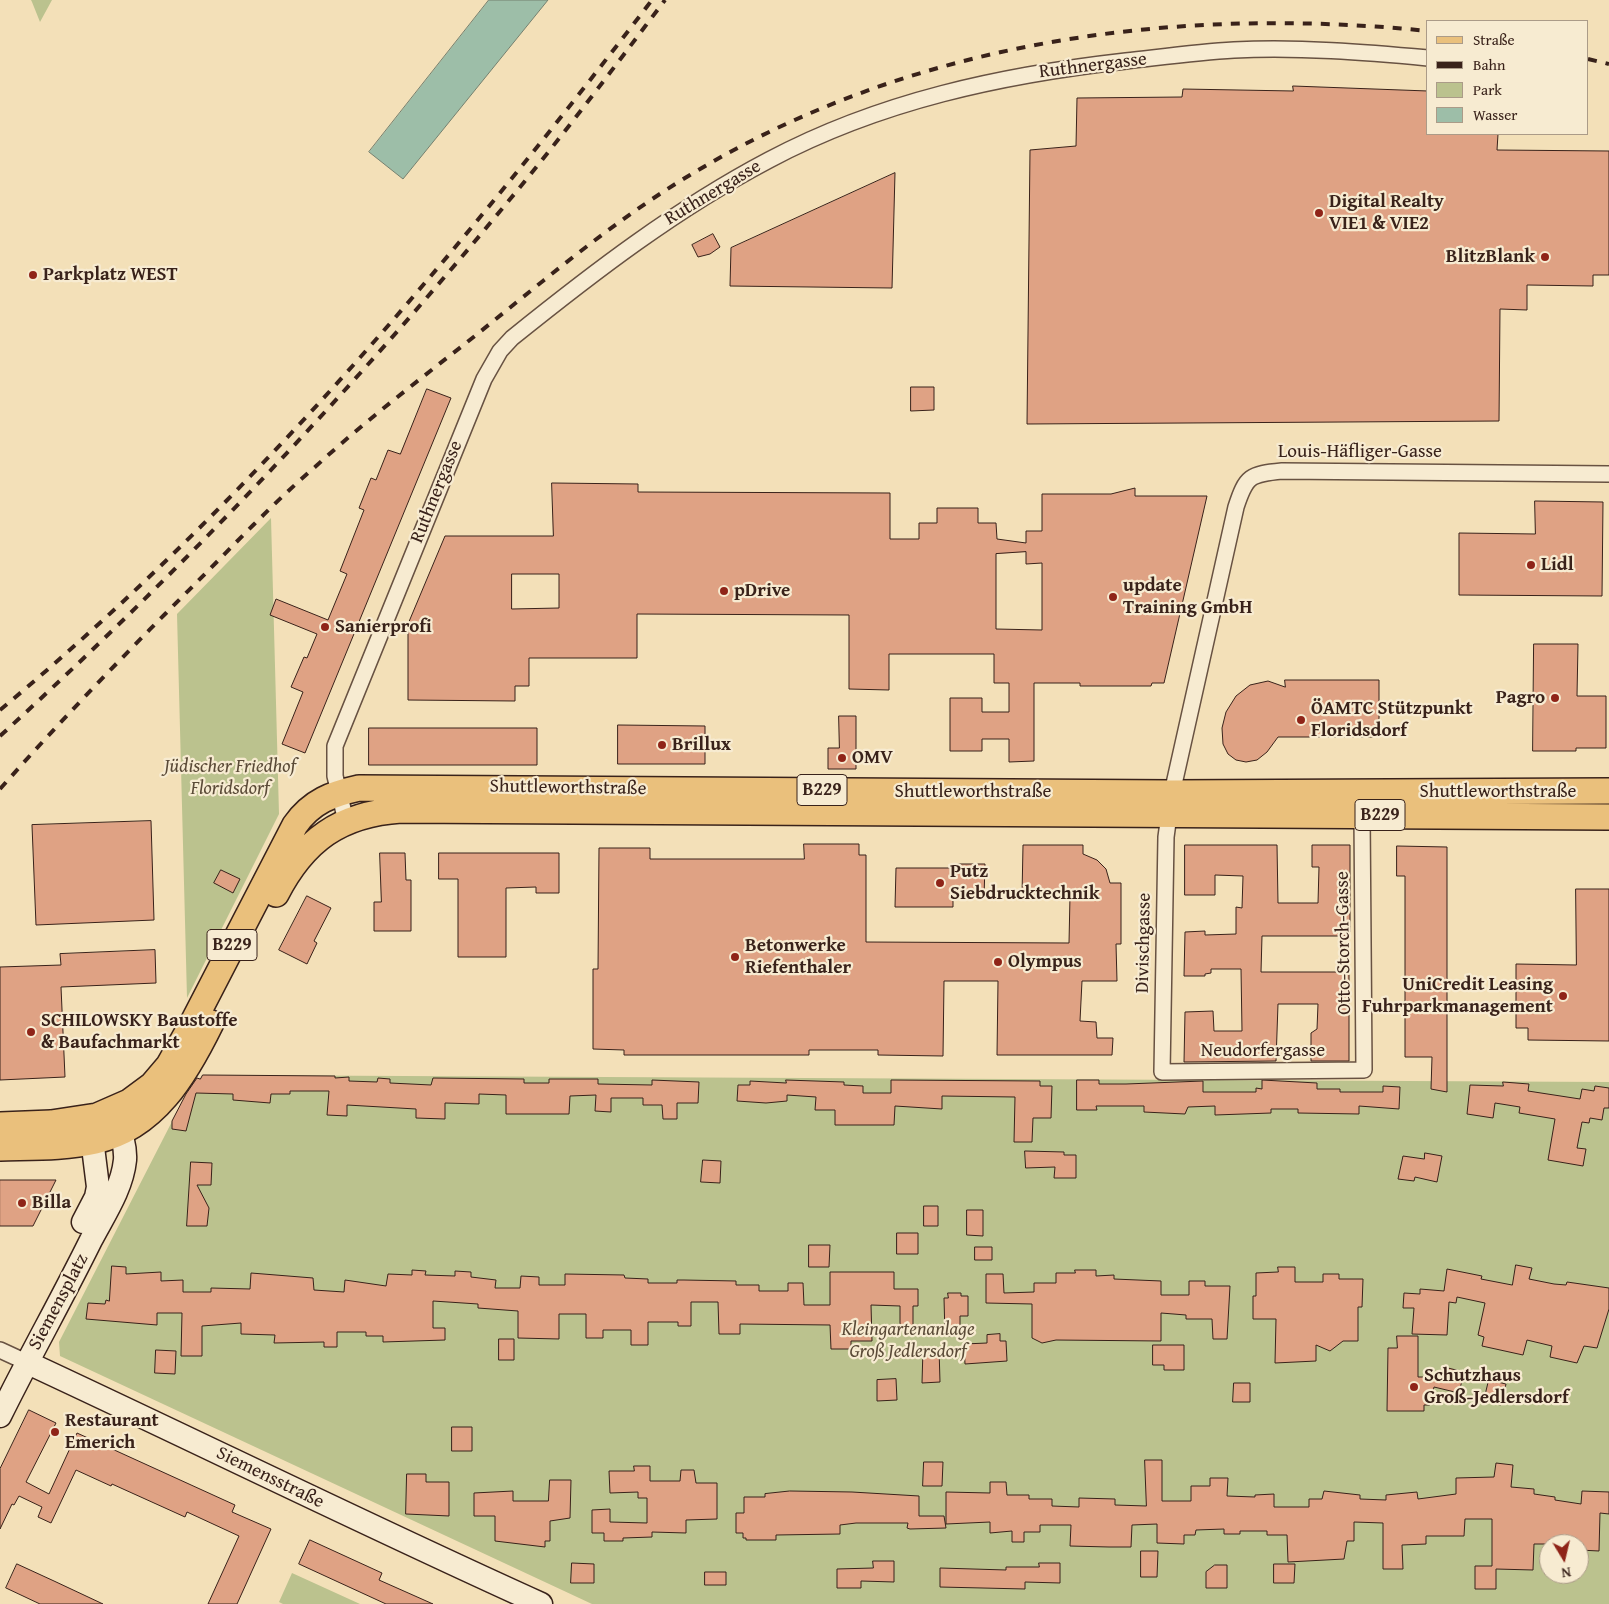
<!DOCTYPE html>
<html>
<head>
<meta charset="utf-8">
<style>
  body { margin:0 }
  #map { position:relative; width:1609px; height:1604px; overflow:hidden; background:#f3e0b8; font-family:"Gentium Book Plus",serif }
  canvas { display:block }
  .legend { position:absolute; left:1426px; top:20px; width:162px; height:115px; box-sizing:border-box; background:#f7ebd1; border:1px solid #ab9b88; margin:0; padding:6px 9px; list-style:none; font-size:15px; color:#39221a }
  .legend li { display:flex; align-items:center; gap:10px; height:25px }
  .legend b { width:25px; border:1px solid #ab9b88 }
  .north { position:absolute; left:1539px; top:1534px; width:50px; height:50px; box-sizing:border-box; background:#f7ebd1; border:1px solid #ab9b88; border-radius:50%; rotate:171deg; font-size:14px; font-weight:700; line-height:20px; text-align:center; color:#39221a }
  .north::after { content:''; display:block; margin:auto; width:18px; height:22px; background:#8f2418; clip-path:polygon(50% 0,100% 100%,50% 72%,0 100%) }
</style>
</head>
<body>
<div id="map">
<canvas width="1609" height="1604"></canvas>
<ul class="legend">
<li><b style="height:6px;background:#eac07c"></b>Straße</li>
<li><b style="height:6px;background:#39221a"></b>Bahn</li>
<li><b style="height:14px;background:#bbc28e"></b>Park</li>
<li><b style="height:14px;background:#9dbea8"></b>Wasser</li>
</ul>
<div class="north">N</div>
</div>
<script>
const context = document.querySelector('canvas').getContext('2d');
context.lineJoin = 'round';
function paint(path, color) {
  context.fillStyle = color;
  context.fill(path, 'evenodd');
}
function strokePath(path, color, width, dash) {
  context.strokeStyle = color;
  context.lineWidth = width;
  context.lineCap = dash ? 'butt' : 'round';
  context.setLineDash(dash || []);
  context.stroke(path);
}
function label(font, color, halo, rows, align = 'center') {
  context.font = font + ' "Gentium Book Plus",serif';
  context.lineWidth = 4.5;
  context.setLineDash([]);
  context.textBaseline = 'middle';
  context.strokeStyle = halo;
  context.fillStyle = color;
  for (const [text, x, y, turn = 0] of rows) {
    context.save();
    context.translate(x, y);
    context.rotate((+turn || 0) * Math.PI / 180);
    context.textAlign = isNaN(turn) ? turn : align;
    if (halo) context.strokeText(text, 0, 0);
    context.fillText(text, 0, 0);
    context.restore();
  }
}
paint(new Path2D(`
  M31,0H52L40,22L32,2Z
  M271,518L279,814L187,998L177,614Z
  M203,1075L1609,1082V1604H592L60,1356L59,1342L182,1102ZM1549,1544H1579V1574H1549Z
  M292,1573L360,1604H283L279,1602Z`), '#bbc28e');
const water = new Path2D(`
  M489,0H548L403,179L369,152Z`);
paint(water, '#9dbea8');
strokePath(water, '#75806f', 1);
const building = new Path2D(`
  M1293,86L1428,91V134H1498L1497,150L1609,151V275H1593V286L1527,285V310L1500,309L1499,421L1027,424L1030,150L1076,146L1077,98L1182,97L1183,89L1293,91Z
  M895,173L892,288L730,286L731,248Z
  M713,234L720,247L710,254L698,257L692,245Z
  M911,387H934V410L911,411Z
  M427,389L451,398L305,753L282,744L303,692L291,687L304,657L307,658L317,634L270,615L276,599L328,620L347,574L340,571L364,510L359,508L371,478L376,480L388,450L400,454Z
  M552,483L638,484V492L890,493V539H919V523H937V508H978V523H996L997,539L1026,543V531H1042V494H1111L1135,488V496H1207L1164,683H1152L1151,686H1080V683H1034V761L1009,762V739H982V751H950V698H982V712H1009V683H994V654H889V690L849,689V615L637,614V658H529V686H515V701L408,700V624L445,536H553ZM1026,552V564L1042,563V630L996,629V554ZM512,574H559V608L512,609Z
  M1535,501L1603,502L1602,596L1459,595V533L1535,534Z
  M1534,644H1578L1577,696H1606V748H1576V751H1533Z
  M1285,680H1379V737H1278L1267,752L1257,760L1246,762L1236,760L1228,754L1223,744L1222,728L1226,712L1236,696L1250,685L1268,681L1285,687Z
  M839,716H856V769H828V748H839Z
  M618,725L705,726V764H618Z
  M369,728H537V765H369Z
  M151,821L154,920L36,925L32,825Z
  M804,844H859V855H866V942L1069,943L1070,896H1022L1023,845H1083V854L1097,860L1106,869L1110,883H1121V944H1116L1117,981H1082L1080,1021L1096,1022L1097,1038H1113L1112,1055H997L998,981H944L943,1056L878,1055V1050H809V1055H624V1050L593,1049V969H598L599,848H650V859H804Z
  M1185,845H1277L1278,903H1318L1319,867H1312V845H1350V932L1346,936H1262L1261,972H1349V1061H1311V1033L1317,1029L1318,1004H1278L1276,1061L1184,1062L1185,1012L1213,1011L1214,1031H1242L1241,969H1211V973L1205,974V976H1184L1185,932L1205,931V935L1236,934V907L1242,908L1243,876L1215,875V895H1185Z
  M1397,846L1447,847V1092L1431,1089L1432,1057H1405V876H1397Z
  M380,853H405L406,880H411V931H374V902H381Z
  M439,853H559V893H536V887L506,888V957H458V879H439Z
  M954,864H985L984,898H953V907H895L896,868H954Z
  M221,870L240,879L233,893L214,883Z
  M1576,889H1609V1041L1528,1040V1028H1516V964L1576,965Z
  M307,896L331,908L314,941L317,943L307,964L279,950Z
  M155,950L156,983L61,987L65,1077L0,1080V967L61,965L60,954Z
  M203,1075L335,1076V1078L349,1077V1081L377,1082L378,1078L390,1079V1083L431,1085L433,1078L524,1079V1083H549V1079H598V1084L652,1085V1080L699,1082L698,1103H677V1119H663L662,1105H643V1098H611V1112L595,1111L596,1095L570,1096L569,1114H506V1095L479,1094V1104L445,1103V1119L416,1118V1109L347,1105V1116L327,1115L329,1091H290V1094H271L270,1103L233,1100V1094L196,1093L186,1131L172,1129V1121L186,1094L197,1078L200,1079Z
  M786,1080L844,1082V1085L863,1086V1093H891V1080L1040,1081V1086H1052L1051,1118H1033L1032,1142H1014L1015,1097L942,1096V1109L895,1106L894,1125H835V1110H815L816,1097L787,1095V1101L766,1103L737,1101L738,1085H750V1081L786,1083Z
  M1077,1080H1099V1084H1126L1203,1081V1092H1256V1088L1262,1089V1080L1317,1083V1089H1340V1092H1383V1086L1400,1087L1399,1109L1359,1106V1114L1298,1113V1109H1271V1113L1215,1115V1106L1188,1107L1185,1114L1144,1112V1106H1096L1097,1110H1077Z
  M1503,1082L1529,1084L1528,1091L1580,1099L1582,1089L1594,1091L1595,1086L1609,1088V1108H1604L1602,1120L1590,1118L1589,1123L1582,1122L1577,1148L1586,1149L1583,1166L1548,1160L1555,1119L1519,1113L1520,1107L1495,1103L1493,1118L1467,1114L1470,1085L1503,1086Z
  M1025,1151L1064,1152V1155H1076V1178H1054L1055,1167L1026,1168Z
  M1425,1153L1442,1156L1437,1182L1415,1177L1414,1181L1398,1179L1403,1156L1424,1159Z
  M703,1160L721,1161L720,1183L701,1182Z
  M191,1162L212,1163L211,1185H197L209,1208L207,1226H187Z
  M0,1180H56L33,1226H0Z
  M924,1206H938V1226H924Z
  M967,1210H983V1236L967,1235Z
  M897,1233H918V1254H897Z
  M809,1245H830L829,1267H809Z
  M975,1247H992V1260H975Z
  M1516,1265L1532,1268L1529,1279L1554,1284L1566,1285L1567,1282L1609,1288V1309L1597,1348L1584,1346L1577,1363L1550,1357L1552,1346L1527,1340L1523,1355L1482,1346L1484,1337L1478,1335L1485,1303L1457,1297L1456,1303L1449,1302L1447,1335L1412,1334L1414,1308H1403L1404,1293L1420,1294V1289L1444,1291L1447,1269L1482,1276L1481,1279L1512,1285Z
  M112,1266L126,1267V1274L161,1272V1281L183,1280V1292H211V1288L250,1289L251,1273L313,1278L314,1290L344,1292L345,1280L386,1286L388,1274L412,1275V1270L426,1271L425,1275L455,1276V1271L471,1272V1277L496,1280L495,1288H520L521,1276L539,1277V1285H565V1274L624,1275L625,1278L648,1279V1283H677V1280H684L736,1281V1285H759V1291H788V1283H803L804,1305H830V1272H894V1289H918V1306H913V1328H900V1306L871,1305L872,1341H851V1349H831L830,1325L740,1324V1334H719L718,1302H691V1326H678V1322H648V1345H631V1330H603V1338H586V1314H559V1339L518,1338V1311L478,1308V1304L433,1301V1328H445V1340L383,1342V1336H366V1332H337V1347H324V1342L274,1343L275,1335L241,1334V1323L202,1326V1356H181L182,1313H157V1325L86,1319L88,1303L105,1304L106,1300L109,1301Z
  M1278,1267H1295V1282H1323V1274H1339V1279H1363L1362,1307H1358V1341H1343L1330,1351L1316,1345V1361L1275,1363L1276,1319H1253V1296H1256V1273L1278,1272Z
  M1075,1270H1096V1276L1114,1275V1279L1161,1281V1295H1189V1281H1205V1286H1230L1227,1339H1213L1212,1319H1186V1315L1161,1313V1341L1056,1340L1042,1343L1032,1338V1304L986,1303V1274H1003L1004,1293L1034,1292V1283H1056V1273H1075Z
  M948,1293H961V1296H968V1316H960V1336H945L944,1298H948Z
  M1000,1334V1341H1006L1007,1361L965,1364L964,1344L987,1343V1335Z
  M1397,1336H1418V1377H1446L1448,1368L1464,1372L1459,1393L1434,1387L1430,1405H1424V1411H1387L1388,1348H1397Z
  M499,1339H514V1360H499Z
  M1153,1345H1184V1370H1164V1365H1153Z
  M939,1348L940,1382L922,1383L923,1349Z
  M156,1350L176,1351L175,1374L155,1373Z
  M896,1379L897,1400L877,1401V1380Z
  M1489,1380L1506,1384L1501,1405L1484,1401Z
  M1234,1383H1250V1402H1233Z
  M29,1410L56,1423L26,1482L49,1494L77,1433L235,1505L232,1512L271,1529L237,1604H208L239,1536L187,1512L185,1517L112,1484L111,1486L76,1470L51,1523L38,1517L42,1507L19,1496L14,1505L12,1504L0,1529V1469Z
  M452,1427H472V1451H452Z
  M1145,1460H1162V1501H1191V1486H1210V1478H1228L1227,1496L1255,1497V1495L1274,1494V1507H1309V1499H1322L1324,1491L1360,1495V1499L1386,1500V1495L1417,1492L1418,1499L1456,1494V1478L1494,1477L1496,1463L1513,1465L1511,1487L1534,1489V1494L1555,1497V1500L1581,1504L1582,1491L1609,1492V1514L1600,1513L1599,1551L1579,1550V1544H1534L1533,1570L1496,1569V1589H1475V1566H1492V1519H1465L1464,1536H1426V1544L1402,1545L1403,1569H1383V1523L1354,1522V1541H1347L1344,1559L1288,1562L1287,1535H1267V1531H1240V1534H1224V1529L1196,1530L1195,1535H1184V1544L1157,1543V1524L1132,1525L1131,1547H1109L1070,1546L1071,1525H1040V1532H1024V1542H1012V1531L990,1533V1522L946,1524V1492L990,1493V1482H1006L1007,1495H1029V1499H1052V1506L1079,1507V1498L1115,1499V1505L1146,1506Z
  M924,1462H943L942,1486H923Z
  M634,1466H650V1481H680L681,1470H694L696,1483H717V1519L686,1520V1533L652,1532V1537L623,1538V1541H604V1533H592V1510L610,1509V1522L647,1523V1498H638V1492L610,1493L609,1471H634Z
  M407,1474H426V1482H449V1516L406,1514Z
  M550,1480H571L570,1518L550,1521V1541H545V1547L495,1541V1516H474V1493L513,1491V1501H548Z
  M790,1491L852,1492L919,1496V1516H944L946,1528L910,1529L907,1528L908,1523H856L840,1525V1534L776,1535V1540H746V1538H743V1533H736V1513H744V1497H765V1494Z
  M310,1540L382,1573L379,1580L433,1604H386L299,1564Z
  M1141,1551H1158L1157,1577H1141Z
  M873,1561H894V1582L861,1581V1588H837V1569L873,1568Z
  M572,1563L594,1564V1583H571Z
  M1039,1563H1060V1583L1025,1582V1589L940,1587V1568L1006,1570V1567H1039Z
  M17,1564L54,1581L103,1604H40L6,1588Z
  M1274,1564H1295L1294,1583H1274Z
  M1215,1565H1227V1588H1206V1572Z
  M705,1572H726V1585H705Z`);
paint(building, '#dfa284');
strokePath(building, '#39221a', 1);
const street = new Path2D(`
  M1362,815L1364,1070L1162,1072L1166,837L1172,793L1236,507C1246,476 1250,474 1282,471L1609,474
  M346,821L335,776V746L484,379L500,351L512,338C594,272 676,209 769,160C880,101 1002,75 1126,61C1162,57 1198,52 1234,50C1299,47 1364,52 1428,58
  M0,1350L26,1362`);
const secondary = new Path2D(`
  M83,1222L96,1197L98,1187L90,1123
  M26,1362C198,1442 368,1526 541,1604
  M0,1416C29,1357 62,1299 91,1240C104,1215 122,1189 125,1160C126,1145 120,1130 115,1116`);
const primary = new Path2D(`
  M276,894C304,840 340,814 401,810L1609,817
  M0,1125L51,1123L97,1116L129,1102L152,1085L169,1065L190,1028L295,825C312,801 332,794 359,788L1172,793L1609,791
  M0,1148C31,1147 65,1148 95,1141C155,1128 186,1074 211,1023`);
strokePath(street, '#685242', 18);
strokePath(secondary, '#39221a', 25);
strokePath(primary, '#39221a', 28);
strokePath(street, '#f7ebd1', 15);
strokePath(secondary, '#f7ebd1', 22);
strokePath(primary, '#eac07c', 25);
strokePath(new Path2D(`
  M1588,59L1609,64
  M0,710C249,503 456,256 652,0
  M0,736C177,575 343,400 496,216C555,146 610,73 665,0
  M0,789C62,719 127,652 193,586C233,546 272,504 315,467C363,423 415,383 466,343C539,285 610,223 690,175C911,41 1173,5 1428,31`), '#39221a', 4, [9, 9]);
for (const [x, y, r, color] of [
  [1319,213,5,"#8f2418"],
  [1545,257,5,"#8f2418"],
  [33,275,5,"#8f2418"],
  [1531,565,5,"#8f2418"],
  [724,591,5,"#8f2418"],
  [1113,597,5,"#8f2418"],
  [325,627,5,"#8f2418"],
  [1555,698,5,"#8f2418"],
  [1301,720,5,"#8f2418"],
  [662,745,5,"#8f2418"],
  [842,758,5,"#8f2418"],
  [940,883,5,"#8f2418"],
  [735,957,5,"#8f2418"],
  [998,962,5,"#8f2418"],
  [1563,996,5,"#8f2418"],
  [31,1032,5,"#8f2418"],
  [22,1203,5,"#8f2418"],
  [1414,1387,5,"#8f2418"],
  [55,1432,5,"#8f2418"]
]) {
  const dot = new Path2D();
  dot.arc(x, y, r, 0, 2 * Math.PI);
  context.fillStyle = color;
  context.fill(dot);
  strokePath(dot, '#f7ebd1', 2);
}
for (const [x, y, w] of [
  [822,790,50],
  [1380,815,50],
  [232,945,50]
]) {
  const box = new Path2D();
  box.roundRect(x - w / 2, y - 15.5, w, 31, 4);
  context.fillStyle = '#f7ebd1';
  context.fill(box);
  strokePath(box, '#39221a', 1);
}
label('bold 18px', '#39221a', null, [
  ["B229",822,790],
  ["B229",1380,815],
  ["B229",232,945]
]);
label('19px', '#39221a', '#f7ebd1', [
  ["Ruthnergasse",1093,66,-7],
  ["Ruthnergasse",713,193,-31],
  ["Louis-Häfliger-Gasse",1360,452],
  ["Ruthnergasse",437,492,-68],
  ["Shuttleworthstraße",568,788,1],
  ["Shuttleworthstraße",973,792],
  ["Shuttleworthstraße",1498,792],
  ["Divischgasse",1144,943,-89],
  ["Otto-Storch-Gasse",1344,943,-91],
  ["Neudorfergasse",1263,1051],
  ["Siemensplatz",59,1302,-62],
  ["Siemensstraße",270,1478,26]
]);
label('bold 19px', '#39221a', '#f7ebd1', [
  ["Digital Realty",1329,202],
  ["VIE1 & VIE2",1329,224],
  ["BlitzBlank",1535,257,"right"],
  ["Parkplatz WEST",43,275],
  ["Lidl",1541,565],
  ["update",1123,586],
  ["Training GmbH",1123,608],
  ["pDrive",734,591],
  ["Sanierprofi",335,627],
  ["Pagro",1545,698,"right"],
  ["ÖAMTC Stützpunkt",1311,709],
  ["Floridsdorf",1311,731],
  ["Brillux",672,745],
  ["OMV",852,758],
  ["Putz",950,872],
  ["Siebdrucktechnik",950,894],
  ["Betonwerke",745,946],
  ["Riefenthaler",745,968],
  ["Olympus",1008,962],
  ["UniCredit Leasing",1553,985,"right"],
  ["Fuhrparkmanagement",1553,1007,"right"],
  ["SCHILOWSKY Baustoffe",41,1021],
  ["& Baufachmarkt",41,1043],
  ["Billa",32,1203],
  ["Schutzhaus",1424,1376],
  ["Groß-Jedlersdorf",1424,1398],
  ["Restaurant",65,1421],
  ["Emerich",65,1443]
], 'left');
label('italic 19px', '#5a4a37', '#f7ebd1', [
  ["Jüdischer Friedhof",230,767],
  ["Floridsdorf",230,789],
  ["Kleingartenanlage",908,1330],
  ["Groß Jedlersdorf",908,1352]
]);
</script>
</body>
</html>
